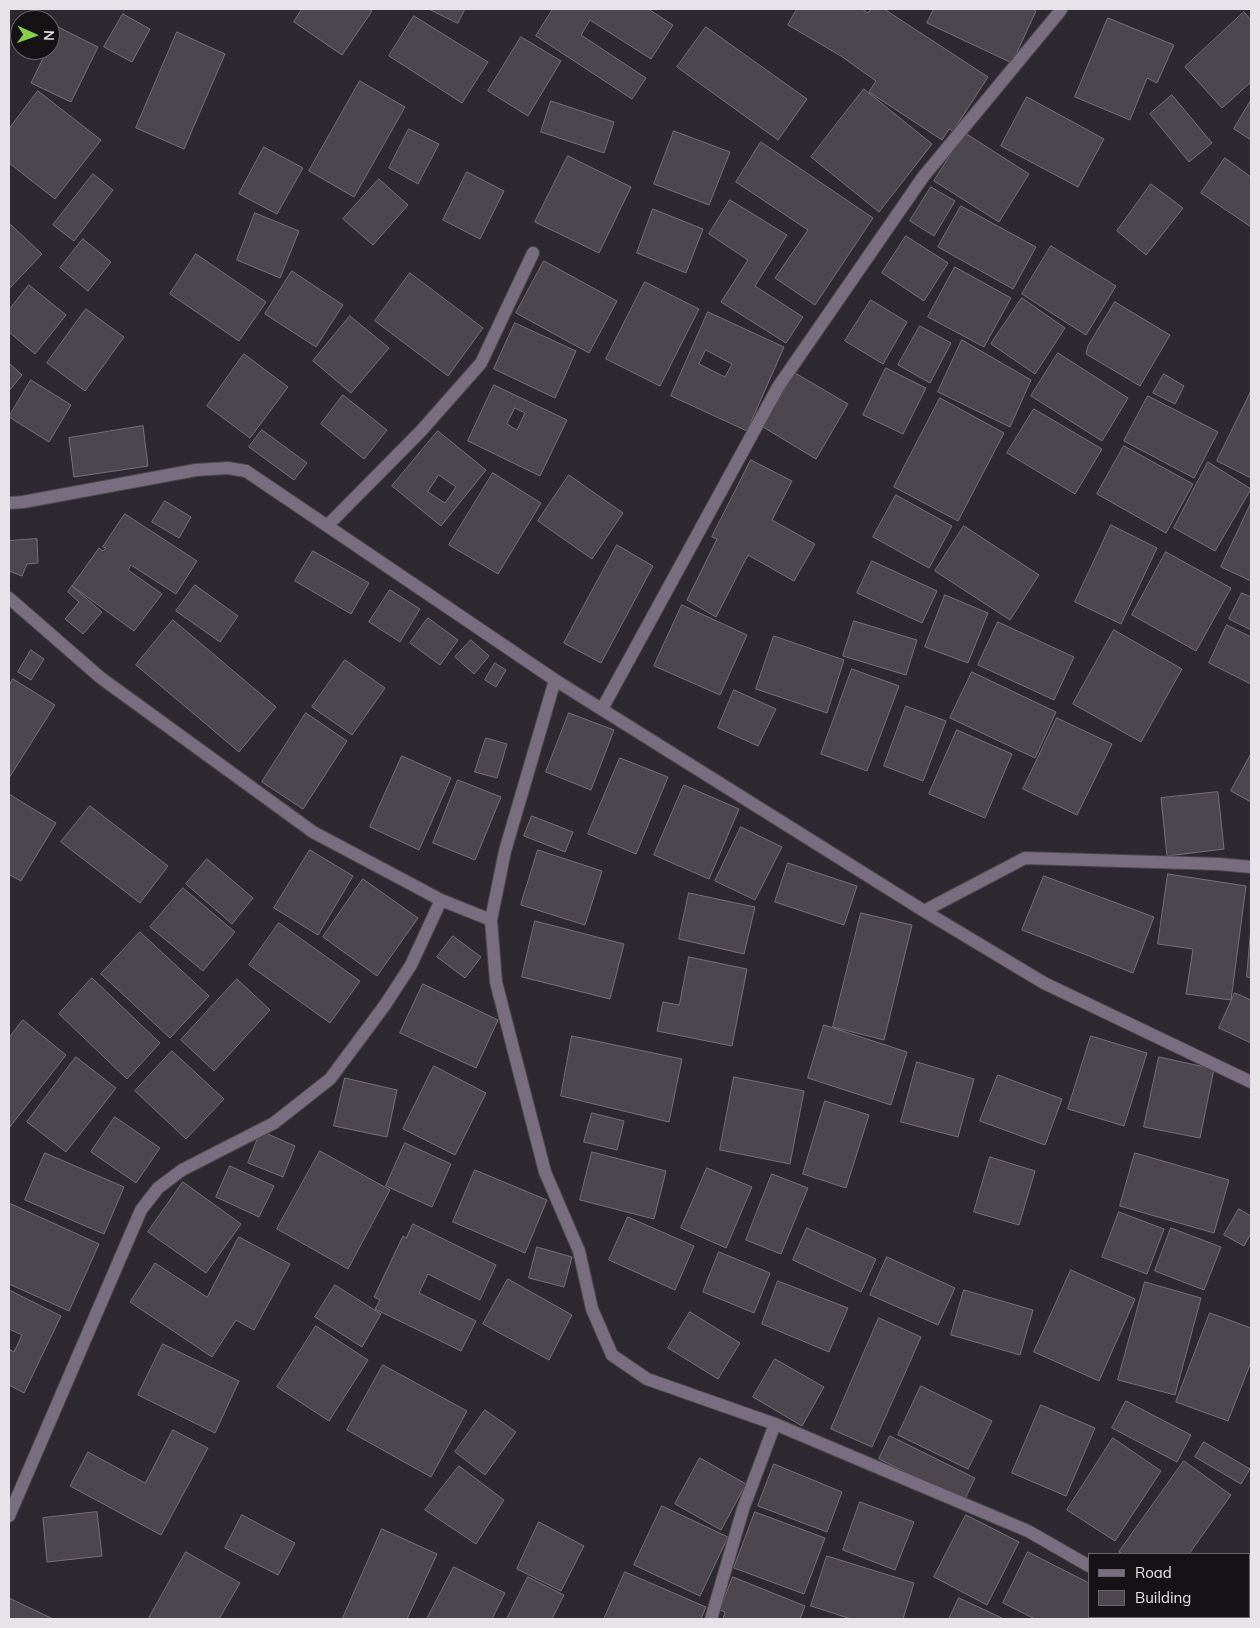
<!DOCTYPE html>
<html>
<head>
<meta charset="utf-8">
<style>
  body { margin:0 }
  #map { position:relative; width:1260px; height:1628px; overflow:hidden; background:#2d2930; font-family:Mulish,sans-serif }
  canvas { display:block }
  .frame { position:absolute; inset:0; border:10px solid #e7e4e9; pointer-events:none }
  .legend { position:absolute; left:1088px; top:1553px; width:162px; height:65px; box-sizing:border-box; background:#141215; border:1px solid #68666a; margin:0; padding:6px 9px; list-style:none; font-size:15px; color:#e7e4e9 }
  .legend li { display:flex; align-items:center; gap:10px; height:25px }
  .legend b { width:25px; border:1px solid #68666a }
  .north { position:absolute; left:10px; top:10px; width:50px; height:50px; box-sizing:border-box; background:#141215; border:1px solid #68666a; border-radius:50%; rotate:92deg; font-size:14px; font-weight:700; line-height:20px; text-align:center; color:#e7e4e9 }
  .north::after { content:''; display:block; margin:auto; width:18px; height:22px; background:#86cf4c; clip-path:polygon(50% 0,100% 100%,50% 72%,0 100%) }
</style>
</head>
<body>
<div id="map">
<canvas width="1260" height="1628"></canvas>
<div class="frame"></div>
<ul class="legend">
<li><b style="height:6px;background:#796e7f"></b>Road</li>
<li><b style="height:14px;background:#4c474e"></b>Building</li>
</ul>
<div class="north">N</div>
</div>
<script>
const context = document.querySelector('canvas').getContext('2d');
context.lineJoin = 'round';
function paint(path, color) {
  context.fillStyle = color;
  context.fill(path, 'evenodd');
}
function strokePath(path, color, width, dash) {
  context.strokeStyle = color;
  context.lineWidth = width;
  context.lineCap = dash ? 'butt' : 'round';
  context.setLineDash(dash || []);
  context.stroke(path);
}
const building = new Path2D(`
  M302,9H368L372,11L342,55L294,22Z
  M429,9H465L458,23Z
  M553,9H648L673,25L651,59L590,20L581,35L646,78L632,99L536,36Z
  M797,9H862L868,13L871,9H884L988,77L953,131L949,129L942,140L869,92L876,81L841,56L788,25Z
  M934,9H1032L1036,11L1012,63L927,23Z
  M1244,12L1251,20V82L1222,108L1185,67Z
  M123,14L150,29L132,62L104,47Z
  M414,16L488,62L462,103L389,56Z
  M1108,18L1174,45L1157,83L1147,78L1130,120L1075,97Z
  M58,27L98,47L71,102L31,83L47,50H50V44Z
  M706,27L807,99L778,140L677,67Z
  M177,32L225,54L184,149L136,128Z
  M521,37L561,61L528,116L488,91Z
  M360,81L405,107L354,197L309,171Z
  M864,89L932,144L879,212L811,157Z
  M38,91L101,140L55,199L9,163V129Z
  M1172,95L1212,143L1189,162L1150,114Z
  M1027,97L1104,139L1078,187L1001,146Z
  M1251,100V140L1234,129Z
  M551,101L614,122L604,153L541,132Z
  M409,129L439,144L418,184L389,168Z
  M674,131L730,152L709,205L654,184Z
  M965,133L1029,174L999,222L934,181Z
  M761,142L873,218L815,305L775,278L808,230L736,182Z
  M264,147L303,168L277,214L239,194Z
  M568,156L631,187L599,253L535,222Z
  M1225,158L1251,177V227L1201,193Z
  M467,172L504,191L480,239L443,220Z
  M93,174L113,190L74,241L53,225Z
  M379,179L408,205L373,245L343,219Z
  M1151,184L1183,208L1146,255L1117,231Z
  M931,187L955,201L934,236L910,221Z
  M730,200L787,235L755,286L803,317L786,343L721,302L748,260L709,234Z
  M961,206L1036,247L1013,289L938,247Z
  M653,209L703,229L686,273L637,253Z
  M255,213L299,231L280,278L237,260Z
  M10,224L42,254L9,289V224Z
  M906,236L948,263L924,301L882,273Z
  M83,239L111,262L88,291L60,268Z
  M1051,246L1116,286L1086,335L1022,294Z
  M196,254L266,302L239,341L170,294Z
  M544,261L617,301L589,353L516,313Z
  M955,267L1011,298L984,347L928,317Z
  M292,271L343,305L316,347L265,314Z
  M410,273L483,328L448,376L375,321Z
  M645,282L699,309L660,386L606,359Z
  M29,285L66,315L35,354L9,332V310Z
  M1022,298L1065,328L1035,374L991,344Z
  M871,300L907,322L883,364L845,341Z
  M1115,302L1170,335L1140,386L1086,354L1088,346Z
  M86,309L124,337L85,391L47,363Z
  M708,312L784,347L747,431L671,396ZM706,350L732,364L725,377L699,364Z
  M350,316L389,348L351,393L313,361Z
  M515,323L576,351L555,398L494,369Z
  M920,326L951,343L930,383L898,365Z
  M962,340L1031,380L1010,427L938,392Z
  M1058,353L1128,398L1102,441L1031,396Z
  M244,354L288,387L250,438L207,406Z
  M9,363L22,375L9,391Z
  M886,368L926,388L903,434L863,415Z
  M795,373L848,404L816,459L763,427Z
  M1164,374L1184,386L1175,404L1153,393Z
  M31,380L71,405L49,442L9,417Z
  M494,385L567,420L540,476L468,441ZM515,408L525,413L517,430L507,424Z
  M1251,391V478L1217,461Z
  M343,395L387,430L364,459L321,424Z
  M1148,396L1218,432L1194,478L1124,441Z
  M940,398L1004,433L958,521L894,487Z
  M1034,409L1102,449L1075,494L1007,453Z
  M143,426L148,466L74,477L69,438Z
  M262,430L307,463L294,480L249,447Z
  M438,431L486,470L441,526L392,486ZM439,475L456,487L445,503L428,492Z
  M1124,446L1193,484L1166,533L1097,494Z
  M751,460L792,481L772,520L815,544L794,581L748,555L716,617L687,600L717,539L712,537Z
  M1208,462L1251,489L1215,551L1174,528Z
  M493,473L541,503L498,574L449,545Z
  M569,475L623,513L592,559L538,521Z
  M896,495L952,526L929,568L873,537Z
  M165,501L191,517L179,538L152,522Z
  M1251,503V581L1221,567Z
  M125,514L197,561L176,594L131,565L128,570L162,594L134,631L72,586L99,548L103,551L106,548L103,547Z
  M1111,525L1157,548L1121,624L1075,602Z
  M964,526L1039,575L1010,620L935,571Z
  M37,539L38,563L27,564L22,576L9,571V541Z
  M617,545L653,566L601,663L564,643Z
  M313,551L369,583L351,614L295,581Z
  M1166,552L1231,588L1196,651L1132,615Z
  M872,561L937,591L922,623L857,593Z
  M195,585L238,616L220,642L176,611Z
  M72,586L102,612L83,634L65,619L79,602L68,592Z
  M390,590L420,609L400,642L369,622Z
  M1242,593L1251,597V630L1229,619Z
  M945,595L988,613L968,663L925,647Z
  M682,605L747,635L720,695L654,666Z
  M428,618L458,640L440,665L410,643Z
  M173,620L276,707L239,752L136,665Z
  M854,621L917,640L906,675L843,656Z
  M998,622L1074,657L1054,700L978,665Z
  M1227,625L1251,637V684L1209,663Z
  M1114,630L1182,669L1141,742L1073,704Z
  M774,636L844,660L827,713L756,689Z
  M471,640L489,656L474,674L455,657Z
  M31,650L44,659L31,680L18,672Z
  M345,660L385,688L352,735L312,707Z
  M495,663L506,670L496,687L485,680Z
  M852,669L899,686L867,771L821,754Z
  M972,672L1056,712L1035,758L950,718Z
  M13,679L55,705L9,778V686Z
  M734,690L776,709L758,746L718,728Z
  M906,706L946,721L923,781L884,766Z
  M306,713L347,741L303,809L262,782Z
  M569,713L614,730L591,790L546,772Z
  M1057,718L1112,744L1077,815L1023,789Z
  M957,730L1012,754L985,818L929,794Z
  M486,738L507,744L497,778L475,772Z
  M1251,754V802L1231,791Z
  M402,756L451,778L419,850L370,827Z
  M620,758L668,777L636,854L588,834Z
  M458,780L501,797L475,860L433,843Z
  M684,785L739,809L709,879L654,855Z
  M1218,792L1224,849L1167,856L1161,798Z
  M9,794L56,823L21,881L10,875L9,877Z
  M90,806L168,866L140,903L61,842Z
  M532,816L573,832L565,852L524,836Z
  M741,827L782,847L755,900L715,881Z
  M310,850L353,876L318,935L274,908Z
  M538,850L602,871L585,925L521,905Z
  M207,859L253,898L232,924L186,884Z
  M788,863L857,886L844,925L775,902Z
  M1168,874L1246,886L1231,1000L1186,994L1193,949L1158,944Z
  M1044,876L1154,917L1133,973L1022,930Z
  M363,879L418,918L377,976L323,937Z
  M183,888L235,932L203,971L150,927Z
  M689,893L755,907L744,954L679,939Z
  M861,913L912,925L884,1040L833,1027Z
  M535,921L624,944L610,999L522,977Z
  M279,923L360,981L330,1023L249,965Z
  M1251,927V978L1247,977Z
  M140,932L209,996L170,1038L101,974Z
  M453,936L481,957L465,978L437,957Z
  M689,957L747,969L732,1046L657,1031L663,1002L679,1005Z
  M92,978L160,1043L127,1079L59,1014Z
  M237,979L270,1010L214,1071L181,1040Z
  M423,984L498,1020L476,1068L400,1033Z
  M1235,993L1251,1000V1043L1219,1028Z
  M23,1020L66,1055L9,1128V1038Z
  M824,1025L907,1052L891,1105L808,1078Z
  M572,1036L682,1059L669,1122L561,1096Z
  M1091,1036L1147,1053L1124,1126L1068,1109Z
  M172,1051L224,1099L186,1139L135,1091Z
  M76,1057L116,1088L66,1152L27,1122Z
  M1159,1057L1214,1069L1200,1138L1144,1127Z
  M917,1062L974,1079L958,1137L901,1122Z
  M434,1066L486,1093L455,1155L403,1129Z
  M998,1075L1062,1099L1045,1145L980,1121Z
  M734,1077L804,1091L790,1164L720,1150Z
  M345,1078L397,1090L387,1137L334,1126Z
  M825,1101L869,1115L846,1188L803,1174Z
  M592,1113L624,1121L617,1150L584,1142Z
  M115,1117L160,1148L136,1183L91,1152Z
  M261,1131L295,1146L283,1177L248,1163Z
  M405,1143L451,1164L432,1207L386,1186Z
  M320,1151L390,1190L348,1269L277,1229Z
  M592,1152L666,1171L654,1219L580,1200Z
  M45,1153L124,1187L104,1234L25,1200Z
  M1135,1153L1229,1180L1214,1233L1120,1206Z
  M990,1157L1035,1171L1019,1225L974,1212Z
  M230,1166L274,1186L259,1217L216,1197Z
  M707,1168L752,1187L726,1248L681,1228Z
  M475,1170L547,1200L525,1253L453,1222Z
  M772,1174L808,1188L781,1254L746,1240Z
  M183,1182L241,1224L206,1273L148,1232Z
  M9,1203L99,1244L69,1311L9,1284Z
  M1239,1209L1251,1216V1233L1244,1246L1224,1235Z
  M1119,1212L1164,1229L1147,1274L1102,1257Z
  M628,1217L694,1246L675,1290L609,1260Z
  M413,1224L496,1265L480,1300L428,1274L419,1293L476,1321L461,1351L375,1309L380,1300L374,1297L403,1236L406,1238Z
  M807,1228L876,1259L861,1292L793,1260Z
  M1171,1228L1221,1247L1204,1290L1155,1271Z
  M239,1237L290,1264L254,1330L236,1320L212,1357L130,1302L155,1263L207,1297Z
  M537,1247L572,1257L564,1287L529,1278Z
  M719,1252L770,1273L754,1313L703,1292Z
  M887,1257L955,1288L938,1325L870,1295Z
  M1071,1270L1135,1299L1099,1381L1034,1352Z
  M508,1279L572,1315L549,1360L483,1324Z
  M778,1281L848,1308L829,1352L762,1324Z
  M1145,1282L1201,1298L1175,1395L1118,1380Z
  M335,1285L381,1314L362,1347L315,1317Z
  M9,1290L61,1316L24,1393L9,1385V1349L14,1352L22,1335L9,1329Z
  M964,1290L1033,1310L1020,1355L951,1335Z
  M690,1312L740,1343L718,1379L668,1348Z
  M1210,1313L1251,1328V1362L1228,1421L1176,1402Z
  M879,1318L921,1337L872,1447L831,1429Z
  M316,1326L368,1360L329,1421L277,1387Z
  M163,1344L239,1381L215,1433L138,1395Z
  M775,1359L824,1387L802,1426L753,1397Z
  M383,1365L467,1411L431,1477L347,1430Z
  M921,1386L992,1421L968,1469L898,1435Z
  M1126,1401L1191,1435L1177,1462L1112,1428Z
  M1041,1405L1095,1428L1066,1496L1012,1473Z
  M485,1410L516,1432L485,1475L455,1452Z
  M173,1430L208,1448L161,1535L70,1486L88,1452L145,1483Z
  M890,1436L975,1478L964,1501L879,1459Z
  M1113,1438L1161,1471L1115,1541L1067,1510Z
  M1204,1442L1250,1469L1241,1484L1195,1457Z
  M700,1458L746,1484L721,1530L675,1504Z
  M1184,1461L1231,1495L1189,1554H1123L1119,1552Z
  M774,1464L842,1492L827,1532L758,1506Z
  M459,1466L504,1500L476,1544L425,1510Z
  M860,1502L914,1522L895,1570L843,1550Z
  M662,1506L728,1537L700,1596L634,1565Z
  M97,1512L102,1556L47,1562L43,1518Z
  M755,1512L825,1538L804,1594L734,1568Z
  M242,1515L295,1543L278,1575L225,1548Z
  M966,1515L1019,1542L987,1605L934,1577Z
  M539,1522L584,1546L561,1591L517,1569Z
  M382,1529L437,1554L407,1619H346L343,1618Z
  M186,1552L240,1583L219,1619H150L149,1618Z
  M1028,1552L1089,1583L1090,1619H1035L1003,1603Z
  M827,1556L914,1583L903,1619H851L811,1606Z
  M454,1567L505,1593L492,1619H427Z
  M625,1572L706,1607L701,1619H604Z
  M528,1577L564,1595L552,1619H507Z
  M733,1577L805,1606L800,1619H723L725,1612L720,1610Z
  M9,1598L53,1619H9Z
  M959,1598L1004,1619H949Z`);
paint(building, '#4c474e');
strokePath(building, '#77727a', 1);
const minor = new Path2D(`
  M9,503L23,502L196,470L228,468L246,471L555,680L924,911L1044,983L1251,1082
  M328,525L421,431L481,363L533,253
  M9,598L101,678L313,832L441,900L491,920
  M555,680L505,851L491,920L496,982L545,1172L579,1251L592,1309L612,1355L647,1379L775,1424L1028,1531L1089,1566
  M602,709L778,387L923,177L1061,10
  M924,911L1025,858L1219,864L1251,867
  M9,1516L141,1210L158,1188L182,1170L274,1123L330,1079L385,1005L411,965L441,900
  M1172,1617L1175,1619
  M711,1619L743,1509L775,1424`);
strokePath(minor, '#4b474e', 14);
strokePath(minor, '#796e7f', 12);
</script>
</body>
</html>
